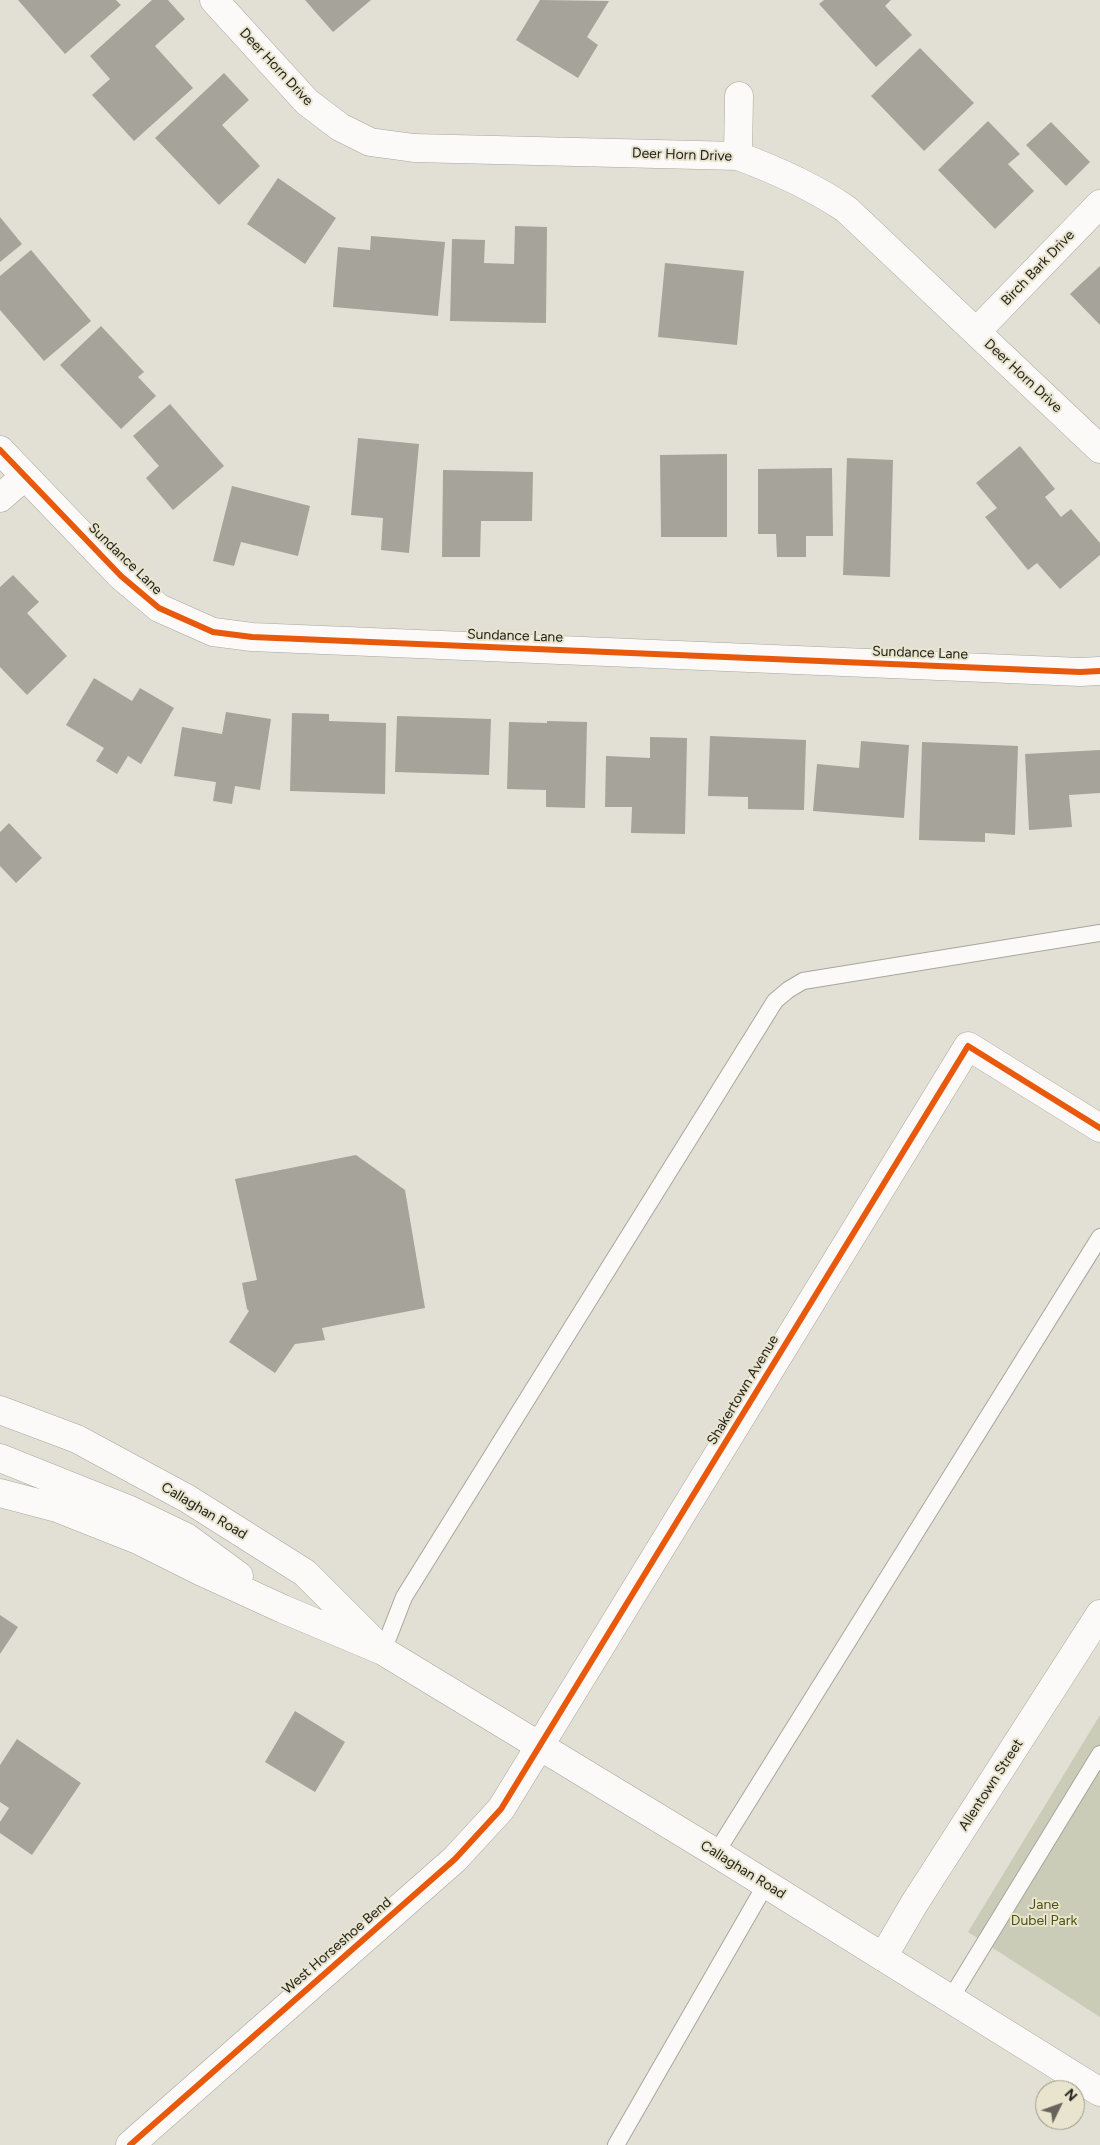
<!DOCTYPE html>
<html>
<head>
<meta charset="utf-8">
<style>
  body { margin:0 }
  #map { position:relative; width:1100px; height:2145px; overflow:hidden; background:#e2e0d4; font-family:Figtree,sans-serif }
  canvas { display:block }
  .north { position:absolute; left:1035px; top:2080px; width:50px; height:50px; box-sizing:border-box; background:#e8e4ce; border:1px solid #999686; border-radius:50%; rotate:48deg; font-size:14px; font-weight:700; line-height:20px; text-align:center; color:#23221a }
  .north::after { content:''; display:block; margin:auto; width:18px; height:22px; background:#66645b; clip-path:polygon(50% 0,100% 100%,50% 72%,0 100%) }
</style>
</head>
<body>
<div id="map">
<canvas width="1100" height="2145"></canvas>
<div class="north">N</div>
</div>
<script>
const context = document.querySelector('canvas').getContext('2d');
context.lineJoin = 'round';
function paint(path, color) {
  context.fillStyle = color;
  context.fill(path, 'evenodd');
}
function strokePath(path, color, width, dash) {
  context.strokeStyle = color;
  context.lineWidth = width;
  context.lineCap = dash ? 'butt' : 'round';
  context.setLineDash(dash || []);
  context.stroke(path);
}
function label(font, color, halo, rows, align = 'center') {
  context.font = font + ' Figtree,sans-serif';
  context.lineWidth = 4;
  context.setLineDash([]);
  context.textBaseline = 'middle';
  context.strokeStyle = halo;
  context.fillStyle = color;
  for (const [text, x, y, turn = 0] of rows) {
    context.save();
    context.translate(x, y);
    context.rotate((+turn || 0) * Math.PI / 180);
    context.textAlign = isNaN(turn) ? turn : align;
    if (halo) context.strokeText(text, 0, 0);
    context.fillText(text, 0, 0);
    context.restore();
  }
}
paint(new Path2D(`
  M1100,1715V2017L968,1932Z`), '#cbccb7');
paint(new Path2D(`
  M18,0H116L121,5L65,54Z
  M152,0H168L185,19L155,46L193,88L134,141L92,95L110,79L90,56Z
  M305,0H371L333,32Z
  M540,0L609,1L587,37L598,45L578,78L516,40Z
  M824,0H891L885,6L912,35L876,67L819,4Z
  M920,48L974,103L924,151L871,96Z
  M224,73L249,100L222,125L260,166L219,205L155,138Z
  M988,121L1020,154L1008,164L1034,191L995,229L938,170Z
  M1051,122L1090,162L1066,186L1026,145Z
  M278,178L336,218L305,264L247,224Z
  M0,217L22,244L0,262Z
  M515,226L547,227L546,323L450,321L452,239L485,240L484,263L514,264Z
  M371,236L445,242L438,316L333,307L338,247L370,250Z
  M31,250L91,321L44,361L0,310V276Z
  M665,263L744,271L737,345L658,337Z
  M1100,266V325L1070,294Z
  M101,326L144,372L138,377L156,396L121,429L60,365Z
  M170,404L224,466L173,510L146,478L159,466L133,436Z
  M358,438L419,444L409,553L381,550L383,518L351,515Z
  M1020,446L1055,489L1045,497L1061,517L1071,509L1100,543V555L1060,589L1037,563L1028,570L985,517L997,508L976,483Z
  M727,454V537H661L660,455Z
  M847,458L893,460L890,577L843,575Z
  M832,468L833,536H806V557H777L776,534H758V469Z
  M443,470L533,472L532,521H481L480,557H442Z
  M232,486L310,506L298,556L241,542L234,566L213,561Z
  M13,575L39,602L27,613L67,656L27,695L0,667V587Z
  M94,678L132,701L140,688L174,708L141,764L128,756L117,774L96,761L104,748L66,725Z
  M226,712L271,719L260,790L235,786L232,804L213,801L216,782L174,776L182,727L222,734Z
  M292,713L329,714V721L386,723L385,794L290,791Z
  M397,716L491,719L489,775L395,772Z
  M547,721L587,722L585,808L546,807V790L507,789L509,722L547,723Z
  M710,736L806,740L804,810L748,809V797L708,796Z
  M650,737L687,738L685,834L631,833L632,807H605L606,756L650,758Z
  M861,741L909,745L904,818L813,811L817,764L859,768Z
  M922,742L1018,746L1015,835L985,833V842L919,840Z
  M1100,750V793L1069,795L1072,827L1029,830L1025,754Z
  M9,823L42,858L16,883L0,866V832Z
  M356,1155L405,1190L425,1308L322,1328L325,1340L295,1344L275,1373L229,1342L249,1311L247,1309L242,1283L257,1280L235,1179Z
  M0,1615L18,1627L0,1654Z
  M295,1711L345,1742L315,1792L265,1762Z
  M17,1739L81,1783L32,1855L0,1833V1822L9,1808L0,1802V1765Z`), '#a6a39a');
const lane = new Path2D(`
  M383,1651L404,1597L775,1001L788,990L803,981L1100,933
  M716,1853L1100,1237
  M951,1998L1100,1754
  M616,2145L766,1884`);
const street = new Path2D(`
  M214,0L307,102L340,127L370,142L414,148L738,156C776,170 812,186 846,209L1100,449
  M738,156L739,96
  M976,332L1100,204
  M0,450L121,576L159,608L213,632L252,637L1080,672L1100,671
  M0,498L24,477
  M883,1957L914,1904L1100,1614
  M130,2145L455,1859L501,1809L968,1046L1100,1128`);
const secondary = new Path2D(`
  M0,1410L77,1439L188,1499L305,1573L373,1641
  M0,1458L130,1510L186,1537L239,1576
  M0,1493L57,1508L138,1540L200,1571L283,1609L383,1651L716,1853L1100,2092`);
strokePath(lane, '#a8a69d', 18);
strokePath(street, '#a8a69d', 29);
strokePath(secondary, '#a8a69d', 29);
strokePath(lane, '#fbfaf9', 16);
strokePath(street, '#fbfaf9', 28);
strokePath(secondary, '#fbfaf9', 28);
strokePath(new Path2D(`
  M0,450L121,576L159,608L213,632L252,637L1080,672L1100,671
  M130,2145L455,1859L501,1809L968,1046L1100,1128`), '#e8590c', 6);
label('14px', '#23221a', '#e8e4ce', [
  ["Deer Horn Drive",276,67,47],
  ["Deer Horn Drive",682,155,2],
  ["Birch Bark Drive",1038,268,-46],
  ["Deer Horn Drive",1023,376,43],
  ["Sundance Lane",125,559,44],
  ["Sundance Lane",515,636,2],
  ["Sundance Lane",920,653,2],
  ["Shakertown Avenue",743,1390,-59],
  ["Callaghan Road",204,1511,31],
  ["Allentown Street",991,1785,-57],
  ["Callaghan Road",743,1870,32],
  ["West Horseshoe Bend",337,1946,-41]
]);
label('14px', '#4d520e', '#e8e4ce', [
  ["Jane",1044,1905],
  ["Dubel Park",1044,1921]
]);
</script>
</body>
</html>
